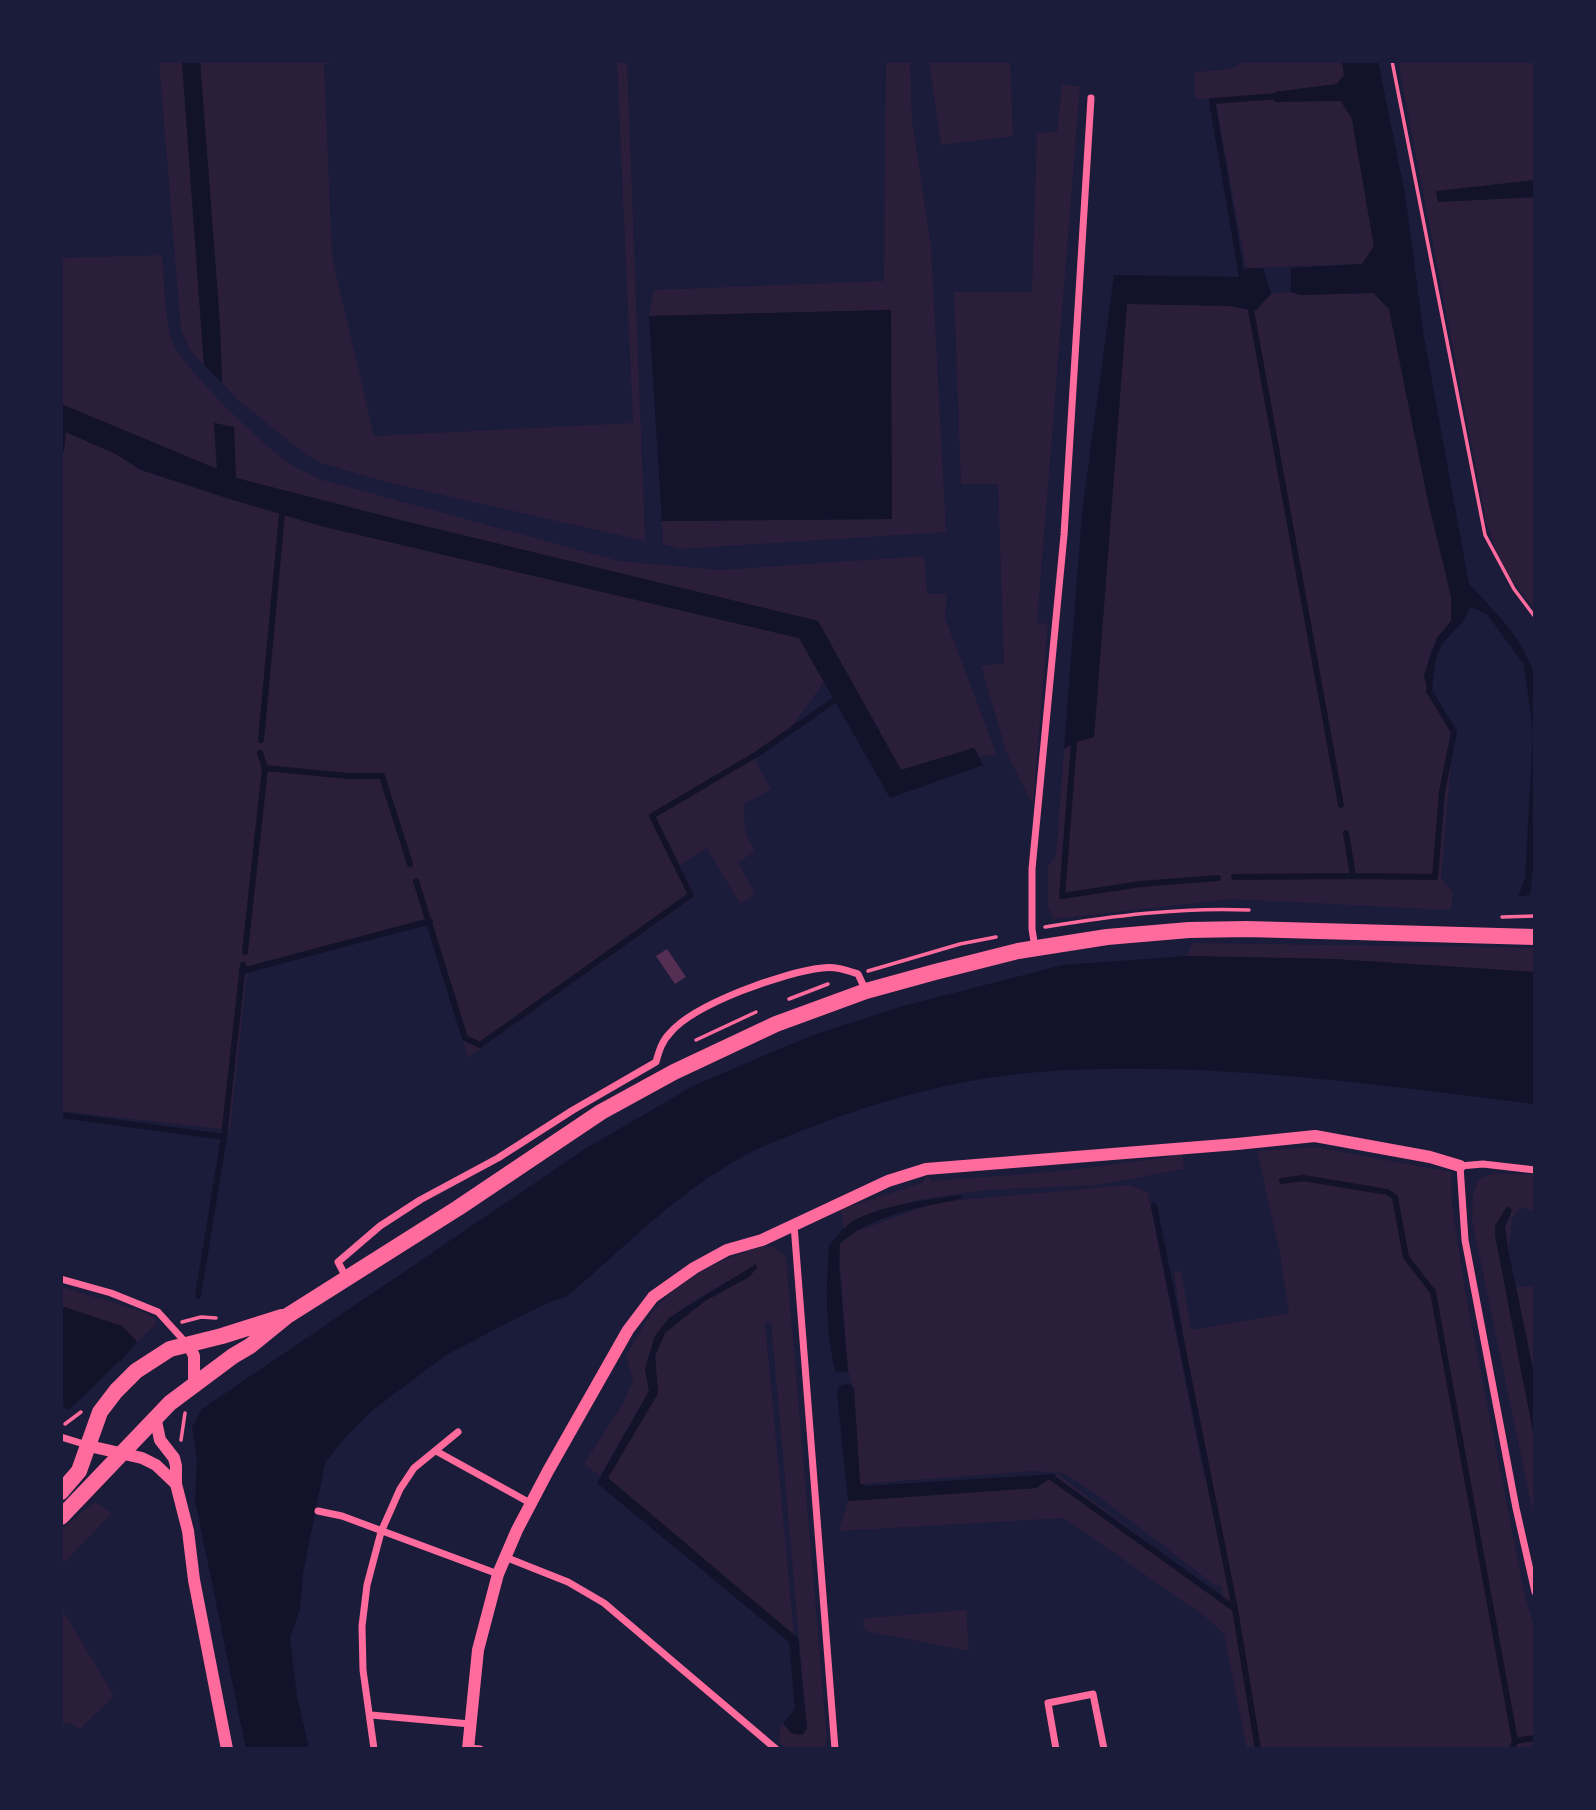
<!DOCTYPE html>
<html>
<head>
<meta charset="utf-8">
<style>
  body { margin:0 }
  #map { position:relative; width:1596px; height:1810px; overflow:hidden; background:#1b1b3a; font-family:Karla,sans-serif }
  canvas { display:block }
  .frame { position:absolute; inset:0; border:63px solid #1b1b3a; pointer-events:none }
</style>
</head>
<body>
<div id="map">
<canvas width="1596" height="1810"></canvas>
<div class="frame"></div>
</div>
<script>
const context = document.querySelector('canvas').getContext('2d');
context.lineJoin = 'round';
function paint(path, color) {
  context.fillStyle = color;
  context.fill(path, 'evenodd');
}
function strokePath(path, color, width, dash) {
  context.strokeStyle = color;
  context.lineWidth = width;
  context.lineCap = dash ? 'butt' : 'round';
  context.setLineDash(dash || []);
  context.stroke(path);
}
paint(new Path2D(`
  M159,61H182L204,365L191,352L181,330Z
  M200,61H370L324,64L332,257L374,436L633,423L617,61H627L645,541L390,483L321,463L306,455L236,398L222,383L220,325Z
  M886,61H910L912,120L931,247L946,532L680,549L663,544L662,521L892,519L890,310L649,316L654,290L884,281Z
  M929,61H1010L1013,136L941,145Z
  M1245,61H1342L1344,75L1337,84L1276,92L1274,101H1341L1352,119L1374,246L1362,264L1246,268L1215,98L1195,99L1194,75L1196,72L1230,69Z
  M1398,61H1535V180L1436,192L1438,202L1535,197V610L1501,566L1486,521Z
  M1062,85L1080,86L1037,622L1048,624L1033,805L1007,754L981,666L1004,663L998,484H961L954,292H1032L1037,133L1057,132Z
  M162,255C164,276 165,324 172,341C184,370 267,450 295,467C303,471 311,475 319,479L619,561L721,570L924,556L927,594H947L945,618L997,755L979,756L974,748L901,770L818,621L404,521L236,478L233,427L214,423L217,469L61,404V258Z
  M1291,292L1300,295L1373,293L1389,309L1428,501L1451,596V621L1437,638L1428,658L1429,697L1433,692L1453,739L1441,879L1453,892L1451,910L1232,899L1053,919L1048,907V866L1056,856L1064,749L1074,742L1094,737L1127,303L1231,306L1255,311L1271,294Z
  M61,430L116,454L141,470L227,498L321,526L799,638L824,682L791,728L755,759L771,790L744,804L745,832L755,852L738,862L755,894L740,904L707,848L680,865L696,896L468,1058L431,923L247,973L230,1130L61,1111Z
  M1192,943L1535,948V972L1333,959L1187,956Z
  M1316,1147L1451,1172L1452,1204L1465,1291L1525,1597L1535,1628V1749H1247L1224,1634L1207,1618L1064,1518L839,1531L848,1501L1036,1488L1057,1474L1223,1599L1221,1585L1216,1586L1093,1492L1063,1473L1034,1471L860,1484L854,1389L848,1371L838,1238L937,1202L1130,1185L1148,1193L1205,1481L1174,1273L1181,1270L1191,1330L1289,1313L1280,1254L1257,1151Z
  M1182,1151L1184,1169L1097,1185L984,1190L919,1200L876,1211L853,1221L844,1230L841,1209L922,1183L927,1176L932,1181L1063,1171L1170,1157L1175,1152Z
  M1494,1173L1535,1175V1212L1521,1207L1512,1219L1508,1249L1505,1227L1512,1210L1495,1235L1535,1442V1523L1472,1220L1473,1194L1479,1179Z
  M762,1247H774L786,1257L827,1740L823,1749H789L779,1742L780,1726L783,1723L785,1727L807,1729L771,1321L765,1323L794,1635L608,1478L658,1393L655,1356L665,1333L704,1301L749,1277L756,1265L698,1298L669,1318L655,1336L645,1369L649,1391L600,1476L584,1464L622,1405L633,1380L626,1356C634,1342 642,1327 651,1314C677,1280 722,1257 762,1247Z
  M1535,1286V1379L1516,1287Z
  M61,1287L141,1311L154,1318L156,1324L137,1342L122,1326L61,1306Z
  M95,1502L112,1513L61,1566V1529Z
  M61,1607L114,1696L80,1729L66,1722L61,1727Z
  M966,1610L969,1651L866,1631L862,1624L866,1618Z`), '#2a1e3b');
paint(new Path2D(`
  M182,61H200L220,325L222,383L204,365Z
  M1342,61H1378L1405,194L1424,337L1469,584C1494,611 1526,641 1535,678V848L1530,895L1518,897L1525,878L1533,732L1524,665L1487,614L1471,607C1468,611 1466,617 1463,621C1453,634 1442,640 1437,656C1432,670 1435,687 1429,698L1424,675L1437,638L1451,621V596L1428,501L1389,309L1373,293L1300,295L1291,292V268L1362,264L1374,246L1352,119L1341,101L1274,102L1275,92L1337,84L1344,75Z
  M1535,180V197L1438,202L1436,191Z
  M1246,268H1263L1271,294L1255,311L1231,306L1127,304L1094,737L1075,742L1064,749L1082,513L1114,275L1242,277Z
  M891,310L892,519L662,521L649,316Z
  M61,404L217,469L214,423L234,427L236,478L404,521L818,621L901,770L974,748L983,765L890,798L799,638L321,526L227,498L141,470L116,454L61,430Z
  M1187,956L1333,959L1535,972V1104C1381,1085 1226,1063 1070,1070C986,1073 901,1093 822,1123C793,1134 762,1145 735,1161C672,1197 621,1251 566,1297L554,1300L517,1318L446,1355L374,1409L344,1439L325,1463L303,1573L300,1609L290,1638L297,1696L309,1749H246L195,1500L197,1460L192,1427L104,1376L69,1410L61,1404V1306L122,1326L137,1342L120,1362L202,1409L585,1149L695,1085L813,1035L903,1006L1063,965Z
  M962,1195L961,1199C921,1207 870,1215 840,1244L839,1267L848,1371L836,1373C825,1333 826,1286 829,1245C837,1237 844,1226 853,1221C886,1204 926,1200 962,1195Z
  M1507,1206L1512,1210L1505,1227L1508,1249L1535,1379V1442L1495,1235V1226Z
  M756,1264L757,1268L749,1277L705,1301L665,1333L655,1356L658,1393L608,1478L798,1638L807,1729L802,1735L791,1733L783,1723L795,1709L789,1642L597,1483L649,1391L645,1369L655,1336L669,1318Z
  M849,1384L854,1389L860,1483L865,1486L1057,1474L1036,1488L848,1501L837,1392L839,1386Z`), '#12122b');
paint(new Path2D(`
  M119,1361L202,1409L192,1427L104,1376Z`), '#1b1b3a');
strokePath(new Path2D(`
  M1242,277L1212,101L1279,96
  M1251,310L1341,805
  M61,421L64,422L61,450
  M261,740L282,514
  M1074,742L1062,896L1141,884L1218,878
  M265,768L348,776H382L410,864
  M1346,833L1353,876L1435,877L1442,792L1454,732L1429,691
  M1234,877L1353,876
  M416,881L465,1038L480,1045L691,895L652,816L757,754L839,697
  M245,952L265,768L260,753
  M242,971L430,921
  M61,1115L224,1137
  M1282,1181L1303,1178L1387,1192L1395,1197L1406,1257L1433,1292L1515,1741L1512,1749
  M1154,1206L1235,1609L1258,1749
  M198,1296L224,1137L243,965
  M1051,1477L1235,1609
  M1515,1741L1535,1738`), '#12122b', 6);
paint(new Path2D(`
  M667,949L686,977L675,984L656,956Z`), '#542f53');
strokePath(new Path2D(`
  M1392,61L1485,535L1514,589L1535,617
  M1502,917L1535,916
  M1045,927C1112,916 1181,907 1249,910
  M868,971L960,944L996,937
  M789,999L828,984
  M696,1040L756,1012
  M182,1322L201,1317L216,1318
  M65,1424L81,1412
  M181,1440L185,1413`), '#ff6b9d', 3.5);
strokePath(new Path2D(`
  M1035,948L1032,929V869L1064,535L1091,98
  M1535,1170L1483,1164L1460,1166L1465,1240L1516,1508L1535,1592
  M794,1225L835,1749
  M61,1279L111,1293L158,1312L188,1345
  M347,1279L338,1262L380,1226L420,1200L498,1158L573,1110L656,1062C659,1051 662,1041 670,1033C694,1004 784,972 822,968C835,966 846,970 858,974L866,991
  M61,1437L87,1445
  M436,1451L532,1504
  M318,1511L342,1516L498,1574
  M505,1557L568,1582L604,1603L776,1749
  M371,1715L470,1724
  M468,1748L480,1749
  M374,1749L363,1670L362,1626L367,1585L381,1532L400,1489L414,1468L458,1432
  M1056,1749L1048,1703L1093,1694L1104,1749`), '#ff6b9d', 7);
strokePath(new Path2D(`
  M189,1345L194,1356V1385
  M156,1421L160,1440L174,1458L176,1466V1484L188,1531L194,1580L227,1749
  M89,1446L142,1458L156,1465L176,1484
  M468,1749L478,1650L498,1574L517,1530L548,1471L628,1330L653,1297L694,1268L727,1250L762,1240L888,1181L926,1169L1237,1144L1315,1136L1430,1157L1460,1166`), '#ff6b9d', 12);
strokePath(new Path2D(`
  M61,1492L79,1471L100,1412L116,1391L136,1371L170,1349L222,1336L282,1317
  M61,1517L170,1403L233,1356L250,1346L287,1316L458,1208L601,1112L674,1072L776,1024L866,991L935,972L1018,951L1107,937L1189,930L1247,929L1535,937`), '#ff6b9d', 16);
</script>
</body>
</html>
